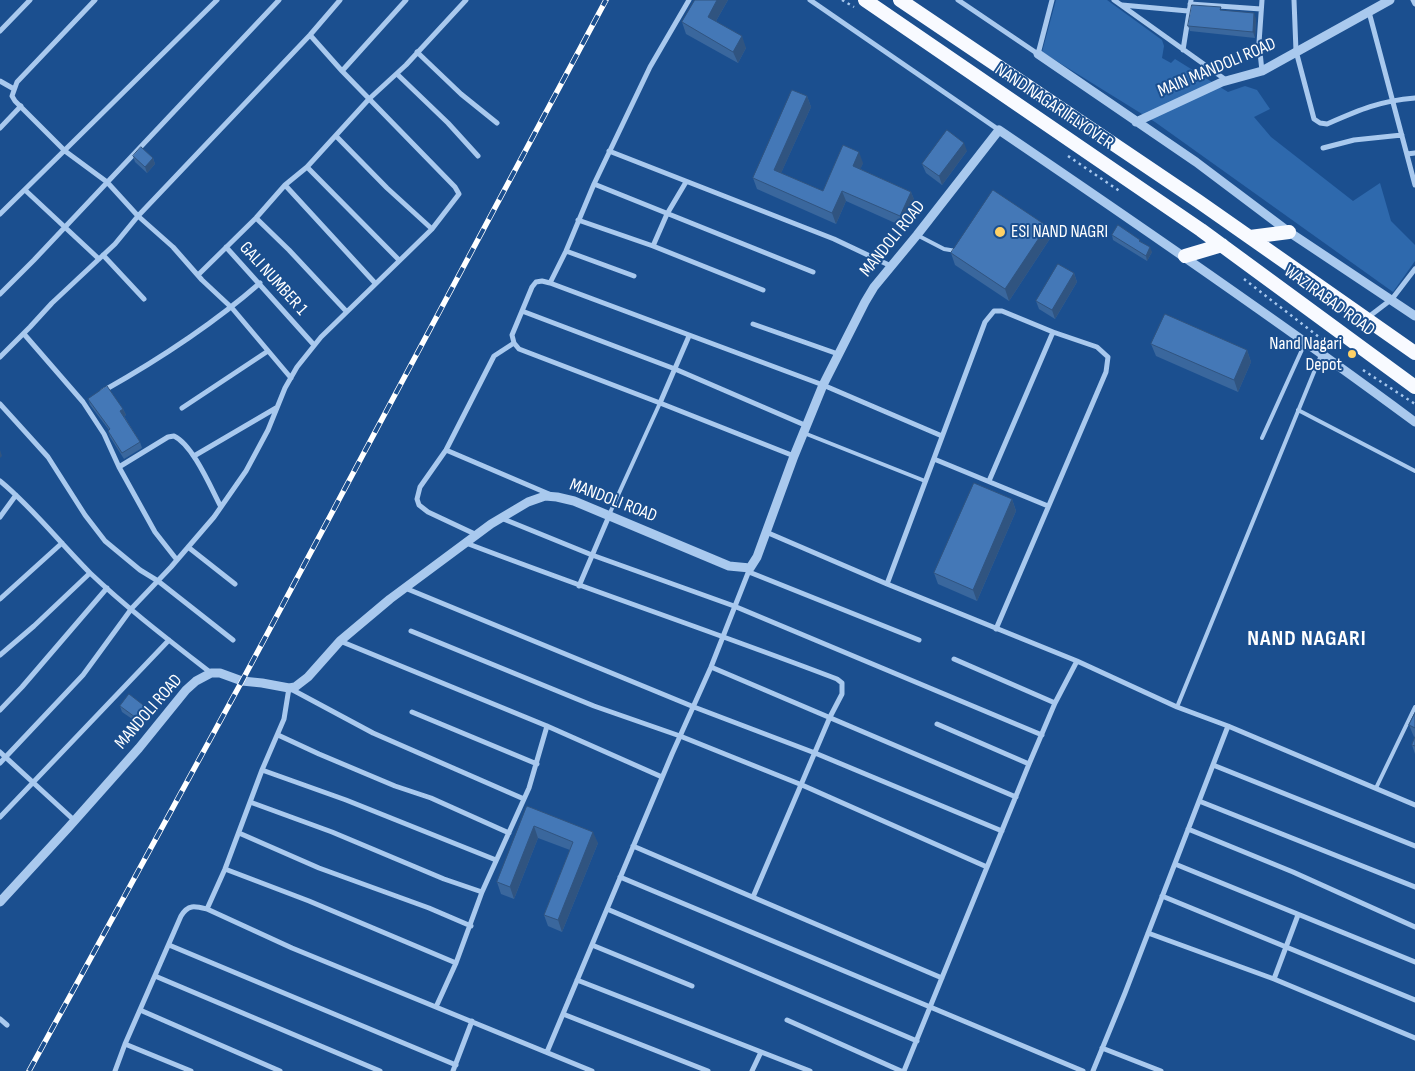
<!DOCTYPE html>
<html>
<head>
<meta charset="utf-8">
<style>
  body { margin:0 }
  canvas { display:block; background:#1b4f8f }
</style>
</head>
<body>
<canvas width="1415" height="1071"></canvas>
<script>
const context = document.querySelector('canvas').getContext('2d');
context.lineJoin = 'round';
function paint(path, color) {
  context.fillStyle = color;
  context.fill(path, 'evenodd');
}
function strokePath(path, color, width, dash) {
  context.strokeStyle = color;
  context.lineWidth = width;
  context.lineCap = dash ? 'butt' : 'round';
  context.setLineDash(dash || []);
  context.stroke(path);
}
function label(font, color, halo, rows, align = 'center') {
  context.font = font + ' "Sofia Sans Condensed",sans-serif';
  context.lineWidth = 4;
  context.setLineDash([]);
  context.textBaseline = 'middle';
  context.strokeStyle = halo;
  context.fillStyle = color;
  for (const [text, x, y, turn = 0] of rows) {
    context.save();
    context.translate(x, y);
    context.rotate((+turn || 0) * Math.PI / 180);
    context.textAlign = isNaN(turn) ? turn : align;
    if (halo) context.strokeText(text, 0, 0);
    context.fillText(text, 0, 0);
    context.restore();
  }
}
paint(new Path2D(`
  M1056,0H1107L1162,40L1164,46L1162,58L1171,63L1175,59L1228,92L1245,86L1257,90L1270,109L1254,117L1271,137L1353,201L1380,183L1391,221L1415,245V261L1393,292L1155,122L1042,52Z`), '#2e69ad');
strokePath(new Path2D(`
  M842,0L854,7
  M1068,156L1121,192
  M1244,279L1328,344
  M1363,370L1415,404`), '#a9c9ee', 2.5, [2.5, 4]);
strokePath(new Path2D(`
  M917,235L944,249L956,251
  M1298,410L1415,471
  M804,433L925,481
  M1262,438L1305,343
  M609,515L660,403
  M1177,707L1321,355
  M1376,788L1415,707`), '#a9c9ee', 4);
strokePath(new Path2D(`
  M95,0L17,82L12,96L15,101L65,151L107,182L138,216L173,247L202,280L232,308L291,378
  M689,0L650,67L594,184L566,251L550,283L823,385L942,436
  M810,0L999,130
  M958,0L1038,54L1052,0
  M1114,0L1226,80
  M1262,0L1259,43L1262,71
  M1294,0L1296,51L1314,119L1320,123L1327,124C1359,110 1379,101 1415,98
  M1413,0L1415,4
  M1190,4L1261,9
  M1122,5L1188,11
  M1369,12L1415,185
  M0,31L30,0
  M1183,50L1191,0
  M417,52L461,94L497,123
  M342,71L406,0
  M397,74L448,123L478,156
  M0,81L14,89
  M0,128L21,106
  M336,136L387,188L432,229
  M1323,148L1354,140L1402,135
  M609,151L834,239L891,266
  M1407,154L1415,153
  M307,167L399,260
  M594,184L813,272
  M285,185L375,283
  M25,190L99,259
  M0,214L217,0
  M256,218L289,250L346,311
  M578,220L653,246L763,290
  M653,246L667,214L686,182
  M226,247L314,345
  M566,251L634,276
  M103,255L144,299
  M198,275L256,218L285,185L307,167L369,99L406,65L466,0
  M550,283L542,281L536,282L532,287L512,335L514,343L519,349L660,403L794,456
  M0,294L34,260L279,0
  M522,311L675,369L807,426
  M1367,318L1392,299L1415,269
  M753,324L838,354
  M24,334L83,402L104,434L119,467L155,532L177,560
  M0,357L30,327L52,303L115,244L138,216L310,35L340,0
  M103,391C158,360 212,325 260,283
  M660,403L689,336
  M0,404L48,457L85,515L105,541L140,570L158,581L233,640
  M182,408L268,351
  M446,450L549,494
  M194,456L276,408
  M934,459L1048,506
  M119,467L168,437L174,436C193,445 211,488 221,507
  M0,481C33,508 60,543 90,573C128,609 170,641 211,673
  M989,481L1053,332
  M0,517L16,495
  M501,518L592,555L734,606L1042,735
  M766,532L887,584L1077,661L1177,707L1228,726L1415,805
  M477,535L428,512L419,505L417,499L420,487L446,450L494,356L514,343
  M466,543C589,590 714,632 837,679L842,683V694L830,717L753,897
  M188,547L235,584
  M749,572L919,640
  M887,584L985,322L994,311H1002L1053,332L1097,347L1108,357L1106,372L996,629
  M579,586L609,516
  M405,588L694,707L815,753L1002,831
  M0,599L62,543
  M411,631L594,706L680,736L802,785L987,867
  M340,641L547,726L662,777
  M0,655L34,626L90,573
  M954,659L1055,703
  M711,667L1016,797
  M0,710L22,687L107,588
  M412,712L537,764
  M937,724L1029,764
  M278,735L319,754L395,786L431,798L509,833
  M0,752L75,821
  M0,763L83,675L132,608L171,567L214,517L246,471L268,430L285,388L297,367L321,337L432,229L459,194L455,187L342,71L310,35
  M1213,765L1415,846
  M262,770L346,800L496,860
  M1199,801L1415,887
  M250,802L332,832L444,879L482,892
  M0,817L169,640
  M1188,829L1293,872L1415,927
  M239,833L319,868L429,908L471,926
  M633,846L942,978
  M1175,864L1415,962
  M225,869L309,901L456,963
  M620,877L1083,1071
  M1162,896L1415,1000
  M207,909L225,869L262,770L284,719L289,688L373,733L524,799
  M607,909L917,1041
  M1148,933L1274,979L1415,1038
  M169,945L456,1065
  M592,945L692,986
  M155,976L380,1071
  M1274,979L1298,915
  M577,980L810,1071
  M436,1007L456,963L482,892L529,788L547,726
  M140,1010L280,1071
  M563,1014L708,1071
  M0,1019L7,1025
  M787,1020L901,1071
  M125,1044L191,1071
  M1102,1048L1161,1071
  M547,1052L672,754L711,667L750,568
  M115,1071L125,1044L181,916C188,904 195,906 207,909L292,948L592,1071
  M453,1071L472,1021
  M752,1071L761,1052
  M904,1071L1029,764L1055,703L1077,661
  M1093,1071L1125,993L1228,726`), '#a9c9ee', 5);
strokePath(new Path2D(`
  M1038,54L1196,162L1289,232L1415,316
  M1136,122L1222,82L1262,71L1390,0
  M0,902L68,828L139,748L186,690L196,681L211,673H220L242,681L262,683L289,688L295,687L308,677L340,641L390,599L491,524L528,502L545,496L557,497L574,501L729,566L750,568L757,557L794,456L823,385L865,302L874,287L917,235L999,130C1139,225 1279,321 1415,422`), '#a9c9ee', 9);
strokePath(new Path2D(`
  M865,0L1201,230L1415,387
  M900,0L1198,201L1415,353
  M1250,237L1289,232
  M1185,256L1222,245`), '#f8faff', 14);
const rail = new Path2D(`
  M29,1071L242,681L606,0`);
strokePath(rail, '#fff', 5.5);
strokePath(rail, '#1b4f8f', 4, [11]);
paint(new Path2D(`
  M695,0H728L716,21L746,48L738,63L686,34L682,22Z
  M1222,10L1256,19L1255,38L1190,31L1188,26Z
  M807,96L811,107L781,173L823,191L863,163L860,169L911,192L915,202L904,227L846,201L836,224L757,189L753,178Z
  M967,151L942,185L926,173L922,164Z
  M133,156L153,158L155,164L147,173L135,162Z
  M1112,235L1141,242L1152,252L1147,261L1113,240Z
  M1051,237L1009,301L955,265L951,253Z
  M1074,273L1077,282L1055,319L1039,309L1036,301Z
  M1151,344L1247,350L1251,362L1238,392L1156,356Z
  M88,399L123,409L126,415L124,416L140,442L142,448L124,459L110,437L108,431L109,430L90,405Z
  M1012,499L1016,511L977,601L938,584L934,573Z
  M120,706L149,714L141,725L122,712Z
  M1415,713V754L1412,745L1415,737H1414L1409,725Z
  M527,806L598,843L562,932L548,926L544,915L570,850L538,838L514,899L501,894L497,882Z`), '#3a679d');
paint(new Path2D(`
  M717,0H728L712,28L708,17Z
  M1254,13L1256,19L1255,38L1253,32Z
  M742,36L746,48L738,63L733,52Z
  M807,96L811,107L778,180L774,170Z
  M964,143L967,151L942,185L939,176Z
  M859,152L863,163L857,177L853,166Z
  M153,158L155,164L147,173L145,167Z
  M842,191L846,201L836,224L832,213Z
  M911,192L915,202L904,227L900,216Z
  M1047,226L1051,237L1009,301L1005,289Z
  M1150,247L1152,252L1147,261L1146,256Z
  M1074,273L1077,282L1055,319L1052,310Z
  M1247,350L1251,362L1238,392L1234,380Z
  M123,409L126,415L123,417L120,411Z
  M0,450L2,456L0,458Z
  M1012,499L1016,511L977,601L973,590Z
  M147,708L149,714L141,725L139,720Z
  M534,826L538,838L514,899L510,887Z
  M593,832L598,843L562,932L558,920Z`), '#305480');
const building = new Path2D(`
  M695,0H717L708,17L742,36L733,52L682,22Z
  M1192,5L1221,7L1220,10L1254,13L1253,32L1188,26Z
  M792,90L807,96L774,170L823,191L843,145L859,152L853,166L911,192L900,216L842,191L832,213L753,178Z
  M947,130L964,143L939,176L922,164Z
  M141,147L153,158L145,167L133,156Z
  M993,190L1047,226L1005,289L951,253Z
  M1118,225L1140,240L1139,241L1150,247L1146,256L1112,235Z
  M1058,264L1074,273L1052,310L1036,301Z
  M1165,314L1247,350L1234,380L1151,344Z
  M107,386L123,409L120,411L140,442L122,453L108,431L110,429L88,399Z
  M974,483L1012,499L973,590L934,573Z
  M129,694L147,708L139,720L120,706Z
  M1415,713V728L1409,725Z
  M1415,737V746L1412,745Z
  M527,806L593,832L558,920L544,915L573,842L534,826L510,887L497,882Z`);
paint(building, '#4478b7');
strokePath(building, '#305480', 1);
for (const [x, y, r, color] of [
  [1000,232,6,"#ffd166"],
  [1352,354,5,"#ffd166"]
]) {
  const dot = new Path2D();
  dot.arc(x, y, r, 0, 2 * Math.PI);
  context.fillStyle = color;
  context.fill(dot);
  strokePath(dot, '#1b4f8f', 2);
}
label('18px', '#fff', '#1b4f8f', [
  ["MAIN MANDOLI ROAD",1217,68,-23],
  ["NAND NAGARI FLYOVER",1054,107,34],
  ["MANDOLI ROAD",893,239,-51],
  ["GALI NUMBER 1",273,279,48],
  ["WAZIRABAD ROAD",1329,301,36],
  ["MANDOLI ROAD",613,501,21],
  ["MANDOLI ROAD",149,712,-49]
]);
label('18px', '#fff', '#1b4f8f', [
  ["ESI NAND NAGRI",1011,232],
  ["Nand Nagari",1342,344,"right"],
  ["Depot",1342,365,"right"]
], 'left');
context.letterSpacing = '1px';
label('bold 22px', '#fff', '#1b4f8f', [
  ["NAND NAGARI",1307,639]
]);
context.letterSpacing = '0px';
</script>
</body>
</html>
